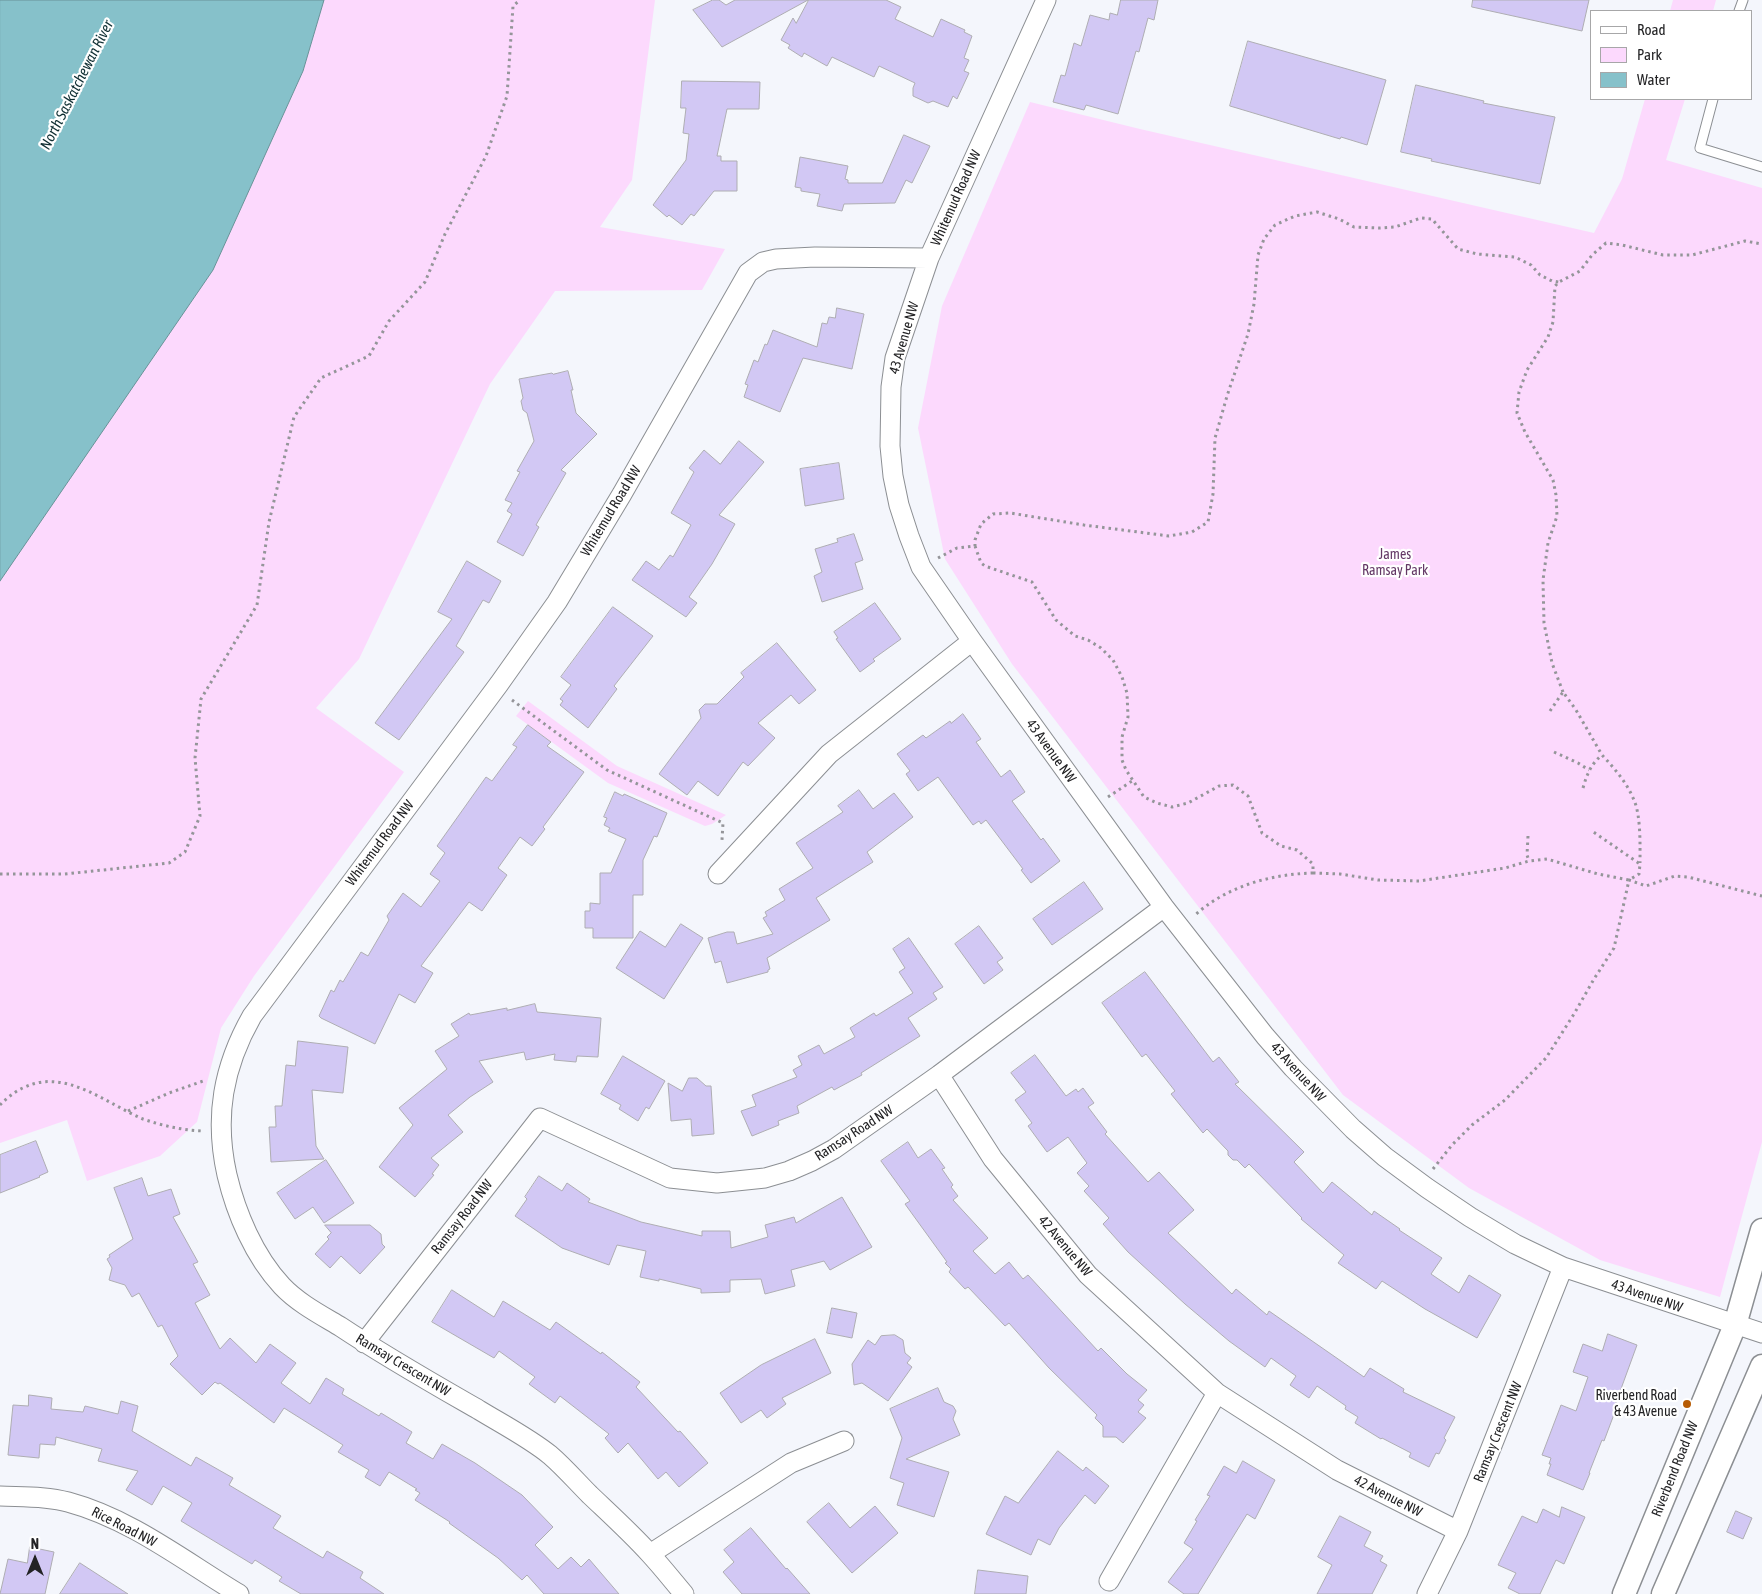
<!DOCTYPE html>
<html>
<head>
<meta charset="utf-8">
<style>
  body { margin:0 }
  #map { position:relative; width:1762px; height:1594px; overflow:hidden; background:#f4f6fc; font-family:"Asap Condensed",sans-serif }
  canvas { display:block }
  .legend { position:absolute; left:1590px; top:10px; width:162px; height:90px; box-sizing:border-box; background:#fff; border:1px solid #a7a7a8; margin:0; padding:6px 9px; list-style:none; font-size:15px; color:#232325 }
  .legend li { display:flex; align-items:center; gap:10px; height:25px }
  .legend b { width:25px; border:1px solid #a7a7a8 }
  .north { position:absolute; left:10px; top:1534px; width:50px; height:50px; -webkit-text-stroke:4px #fff; paint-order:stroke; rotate:0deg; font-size:14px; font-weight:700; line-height:20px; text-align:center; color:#232325 }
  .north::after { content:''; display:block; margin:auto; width:18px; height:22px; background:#232325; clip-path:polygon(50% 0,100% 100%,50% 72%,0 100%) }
</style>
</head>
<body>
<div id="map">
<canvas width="1762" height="1594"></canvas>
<ul class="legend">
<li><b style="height:6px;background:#fff"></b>Road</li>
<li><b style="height:14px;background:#fcd9fd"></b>Park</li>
<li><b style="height:14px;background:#86c1ca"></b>Water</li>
</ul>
<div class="north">N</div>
</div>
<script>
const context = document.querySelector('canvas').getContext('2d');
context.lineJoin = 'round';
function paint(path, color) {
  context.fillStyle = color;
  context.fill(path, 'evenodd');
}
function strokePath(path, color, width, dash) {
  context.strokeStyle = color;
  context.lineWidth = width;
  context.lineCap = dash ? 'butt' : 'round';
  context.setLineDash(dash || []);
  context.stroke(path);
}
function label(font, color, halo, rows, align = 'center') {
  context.font = font + ' "Asap Condensed",sans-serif';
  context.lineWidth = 4.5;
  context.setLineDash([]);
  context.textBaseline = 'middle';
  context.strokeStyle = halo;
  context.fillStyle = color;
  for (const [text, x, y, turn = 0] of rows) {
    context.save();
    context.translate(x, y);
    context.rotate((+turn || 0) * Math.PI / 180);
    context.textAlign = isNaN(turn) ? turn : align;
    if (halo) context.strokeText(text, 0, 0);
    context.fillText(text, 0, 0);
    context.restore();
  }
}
paint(new Path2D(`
  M324,0H655L632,180L600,227L725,249L702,290L555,291L490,384L359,659L316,708L404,772L254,976L221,1028L197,1122L160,1156L87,1181L67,1120L0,1143V581L213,270L303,71Z
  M1673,0H1716L1713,11H1670Z
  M1645,99H1685L1666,160L1762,188V1142L1720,1297L1600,1260L1469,1188L1343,1095L1012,664L945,559L918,428L942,306L1030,102L1140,129L1594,233L1622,179Z
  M528,701L617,766L726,815L712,824L705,826L608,783L516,716Z`), '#fcd9fd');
const water = new Path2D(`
  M0,0H324L303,71L213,270L0,581Z`);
paint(water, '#86c1ca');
strokePath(water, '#689298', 1);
const building = new Path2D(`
  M713,0H719L726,5L735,0H808L722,47L693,10Z
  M809,0H886L901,7L895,19L933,37L941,19L965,30L964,32L972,36L964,58L969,60L964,71L969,73L957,99L953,96L948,107L933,101L928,103L913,96V88L915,83L879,66L874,77L832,57L827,66L804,53L802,57L788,48L790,45L781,40L793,18L796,23Z
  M1121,0H1158L1154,20L1148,18L1139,52L1136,51L1118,114L1086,105L1084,110L1053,102L1061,75L1065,76L1074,43L1081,46L1090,15L1109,20L1110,13L1117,15Z
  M1473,0H1589L1582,31L1472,7Z
  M1248,41L1386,80L1367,145L1341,137L1340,139L1230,106Z
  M682,81L760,82L759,109H727L717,156H721V161H737V191H714L694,216L691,214L682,225L669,215L667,217L653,205L686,160L689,134L683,133L686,108H681Z
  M1416,85L1484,101L1483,103L1555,117L1540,184L1431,161L1432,159L1401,152Z
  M904,135L930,146L912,183L906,180L895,203L844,204L842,211L817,206L820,194L801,191V188L795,187L800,157L848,166L845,179L848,180V183H882Z
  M837,308L864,314L852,369L803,358L780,412L744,397L748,385L745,384L754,360L758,362L765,344L767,345L773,330L817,347L822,323L827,324L829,317L835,318Z
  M568,371L573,390H571L576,413L597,434L561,470L566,473L536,525L539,527L523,556L497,542L512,514L507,511L512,503L505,500L520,472L517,471L534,441L527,413L523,410L521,401L523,398L519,379L552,373L553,374Z
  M739,441L764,462L719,515L735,524L712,564L689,597L697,603L686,617L632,580L646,561L659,570L670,555L673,557L691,525L671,513L694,472L689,468L704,450L720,464Z
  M839,463L844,499L805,506L800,469Z
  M854,534L863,560L855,563L863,589L822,602L814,576L822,572L815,549L838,542L837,539Z
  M467,561L501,581L489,603L483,600L456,646L464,652L399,740L375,723L452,619L438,612Z
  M875,603L901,639L873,659L875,661L860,672L836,639L838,638L834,632Z
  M613,607L653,636L614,686L617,689L588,728L560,705L563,701L560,699L571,685L561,677Z
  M777,643L816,690L799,704L791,695L758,723L775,738L748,766L743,762L718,796L698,781L687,795L659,774L701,718L699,710L705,704H717L744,677L741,673Z
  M963,714L981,739L976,742L1001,777L1010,770L1025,792L1012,801L1041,840L1043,838L1060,861L1031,883L1021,870L1023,869L986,820L981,824L979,821L973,825L938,777L918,791L906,774L910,771L897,754L923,735L926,738L950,721L951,723Z
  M528,725L551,742L547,746L584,772L543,827L545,829L532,846L520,837L498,868L507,875L482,911L469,902L421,966L433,973L415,1003L399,994L375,1044L321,1018L319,1016L331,990L334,992L340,980L343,982L361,952L368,956L389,920L387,916L403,893L421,907L440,881L430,874L445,853L437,846L486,777L492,781L517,747L513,745Z
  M859,790L873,809L894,793L913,817L867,852L873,862L816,898L830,920L767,958L770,969L768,970V972L727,983L721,961L715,963L708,938L727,932H734L737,944L773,934L763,918L767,916L765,912L785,900L779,889L813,868L796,843L843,812L838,806Z
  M615,792L623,796L624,794L667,813L657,837L654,836L643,860V895H633V938H593V928H585V911H590V903L600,904V873H611L626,839L608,831L610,828L604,825L607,818L604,817Z
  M1084,882L1103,909L1052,945L1033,919Z
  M681,924L703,938L664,999L616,968L640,931L665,947Z
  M979,926L1003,958L997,962L1003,970L984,984L955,944Z
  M909,938L943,987L933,993L937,999L908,1018L920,1036L861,1073L862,1075L834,1090L832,1087L797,1106L799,1113L778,1121L779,1125L752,1136L741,1111L756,1106L752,1095L797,1077L793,1070L802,1065L798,1056L819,1045L824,1054L855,1037L850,1028L874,1013L876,1016L913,993L899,972L905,968L893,949Z
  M1145,972L1213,1062L1219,1057L1239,1082L1235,1084L1304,1152L1294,1162L1323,1193L1332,1182L1372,1215L1374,1211L1400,1229L1399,1230L1442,1258L1431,1274L1459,1293L1469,1275L1501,1295L1477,1338L1425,1309L1382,1281L1376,1289L1338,1263L1344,1255L1301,1219L1302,1218L1249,1164L1245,1168L1237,1160H1233L1228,1155V1151L1207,1129L1203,1133L1171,1094L1175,1091L1146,1054L1142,1057L1102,1003Z
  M535,1004L537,1012L601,1018L598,1057L577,1056L576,1062L554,1060L555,1054L526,1060L524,1052L479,1061L493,1082L470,1097L448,1115L463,1132L431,1158L439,1165L432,1174L434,1175L415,1197L379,1167L413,1125L399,1108L447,1069L435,1051L459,1036L451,1024L469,1013L470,1015L507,1008V1010Z
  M298,1041L348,1047L343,1093L312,1090L316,1146L324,1159L271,1162L269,1127H276L275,1106H282L286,1065L295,1066Z
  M1035,1055L1066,1096L1076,1089L1078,1092L1083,1088L1094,1103L1088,1107L1107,1132L1105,1134L1148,1182L1159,1172L1194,1210L1168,1233L1232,1294L1236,1289L1267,1315L1269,1311L1364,1377L1370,1368L1404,1389L1403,1392L1455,1417L1444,1438L1446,1440L1439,1454L1436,1453L1429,1467L1409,1457L1411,1453L1382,1438L1381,1439L1355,1423L1358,1417L1345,1409L1346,1406L1317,1386L1309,1398L1290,1385L1296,1376L1271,1358L1265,1367L1229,1341L1185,1304L1128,1252L1103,1224L1109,1218L1084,1191L1089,1186L1077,1173L1087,1163L1068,1137L1047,1152L1028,1126L1032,1123L1015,1100L1026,1092L1011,1073Z
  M623,1056L665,1081L649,1109L646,1107L638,1121L619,1109L621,1105L601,1094Z
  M689,1078H697L706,1086H711L714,1134L692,1136L691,1119L671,1121L668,1083L682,1091Z
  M36,1141L48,1172L39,1176L40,1177L0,1193V1155Z
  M908,1142L918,1158L931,1149L945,1168L942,1169L953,1185L951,1187L958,1196L953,1200L988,1238L973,1251L995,1274L1009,1262L1023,1279L1028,1275L1098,1351L1101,1348L1127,1374L1147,1390L1138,1400L1144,1405L1138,1412L1146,1418L1123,1443L1116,1437H1103V1426L1095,1418L1097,1415L1049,1368L1009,1323L1005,1326L968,1287L965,1289L949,1272L951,1269L945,1263L947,1262L905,1204L910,1201L881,1161Z
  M326,1160L354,1203L324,1223L313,1207L295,1219L277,1193Z
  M539,1176L562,1191L567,1183L590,1199L588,1202L641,1222L702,1236V1231H730L731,1248L768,1237L765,1225L794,1217L796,1223L842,1197L872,1247L830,1270L824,1261L791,1270L795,1286L765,1294L761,1279L730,1280V1292L701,1293V1289L659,1279V1281L640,1277L646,1251L617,1245L609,1265L562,1248L515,1216L527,1199L525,1197Z
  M142,1178L148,1196L171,1189L180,1214L173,1217L198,1262L193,1264L210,1295L195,1303L220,1349L230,1338L256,1363L270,1344L296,1363L281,1383L310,1404L326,1378L344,1389L342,1394L379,1416L381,1413L412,1432L406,1443L433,1459L442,1444L475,1463L522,1495L553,1527L535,1545L558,1569L571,1557L581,1567L589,1559L619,1594H544L527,1575L522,1580L498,1558L449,1523L450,1522L415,1500L420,1493L415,1490L417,1489L389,1472L380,1486L365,1477L369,1470L338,1452L343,1445L284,1408L274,1423L220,1383L218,1384L215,1382L202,1395L170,1364L178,1356L162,1325L158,1327L139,1293L132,1297L125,1285L109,1280L112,1268L107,1259L110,1257L109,1255L133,1239L114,1188Z
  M325,1225H370L381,1234L382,1244L385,1247L360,1274L341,1256L330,1268L315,1254L329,1239L327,1237L331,1233Z
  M452,1290L494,1317L503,1301L550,1330L556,1322L601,1354L602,1352L640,1382L636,1387L678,1432L680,1431L708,1463L679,1487L666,1472L658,1479L628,1443L618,1453L605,1438L609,1434L560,1396L555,1403L529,1384L535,1377L499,1351L494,1358L432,1322Z
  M832,1308L857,1313L852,1338L827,1333Z
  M1608,1334L1637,1345L1614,1408L1616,1409L1604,1441L1602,1440L1589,1473H1590L1583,1490L1547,1475L1551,1464H1549L1551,1458L1542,1455L1561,1405L1576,1411L1588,1377L1573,1372L1583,1344L1602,1351Z
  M895,1335L903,1340L905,1353L911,1358L907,1363L912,1367L888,1401L862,1383L854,1385L852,1364L868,1340L875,1345L881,1336Z
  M815,1339L831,1373L782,1398L786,1404L767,1418L761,1410L741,1423L720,1393L761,1365Z
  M938,1388L944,1402L953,1406L956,1411L953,1419L960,1435L906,1459L949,1472L934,1517L897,1505L904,1483L890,1478L902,1438L890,1409Z
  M29,1395L52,1398L51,1409L83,1412L85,1406L118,1414L121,1401L138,1406L132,1431L191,1466L196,1457L233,1478L229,1485L281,1516L273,1528L323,1558L327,1551L363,1572L360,1578L384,1594H301L279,1581L282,1577L255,1560L252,1564L181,1521L192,1503L163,1486L152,1505L126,1490L138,1471L98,1461L102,1449L56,1437L55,1445L40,1444L39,1458L8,1455L13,1405L28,1406Z
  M1058,1451L1083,1471L1086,1467L1109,1486L1095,1504L1085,1495L1059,1528L1050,1545L1038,1539L1031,1555L986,1534L1005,1496L1018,1503Z
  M1243,1461L1275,1480L1255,1519L1247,1514L1198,1594H1184L1168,1582L1193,1549L1184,1543L1197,1521L1195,1520L1210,1496L1207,1495L1224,1466L1236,1473Z
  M829,1503L850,1528L875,1506L898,1533L852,1573L807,1522Z
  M1562,1507L1585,1517L1564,1564L1556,1560L1540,1594H1520L1508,1588L1516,1573L1498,1565L1522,1516L1537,1523L1543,1509L1559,1517Z
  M1736,1511L1752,1518L1743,1539L1727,1532Z
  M1340,1516L1371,1532L1364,1546L1383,1556L1380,1561L1387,1565L1372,1594H1317L1332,1565L1318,1557Z
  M751,1528L786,1569L787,1568L810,1594H742L723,1572L734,1562L724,1550Z
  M30,1547L54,1552L45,1594H0L8,1559L27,1563Z
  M80,1563L128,1594H60Z
  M978,1570L1028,1576L1026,1594H975Z`);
paint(building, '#d2c8f4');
strokePath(building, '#aeadb2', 1);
const service = new Path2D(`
  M1739,11L1743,0
  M1713,99L1700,148L1762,167`);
const minor = new Path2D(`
  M929,258L895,358L891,387L890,446L893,476L899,505L909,536L921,567L972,641L1164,907L1265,1036L1293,1068L1353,1129L1385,1157L1427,1188L1470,1217L1515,1244L1563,1267L1762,1333
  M718,874L829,754L972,641
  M939,1075L993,1159L1088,1275L1217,1393L1337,1470L1458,1531
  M364,1343L540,1118L670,1178L717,1183L765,1178L789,1171L812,1161L834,1149L939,1075L1164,907
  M0,1496C23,1497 46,1496 68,1502C131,1519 184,1561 239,1594
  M650,1554L791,1463L844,1441
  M1109,1581L1217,1393
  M684,1594C673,1581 662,1567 650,1554C631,1533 610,1514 590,1495C577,1482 564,1467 550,1455C529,1438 502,1424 479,1410C432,1383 386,1357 341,1327C321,1315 298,1303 282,1286C254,1256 236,1213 227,1175C214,1117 223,1067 252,1016L499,684L557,602L622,494L748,273L763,262L776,259L815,257L929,258L1046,0
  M1427,1594L1458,1531L1563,1267`);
const tertiary = new Path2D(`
  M1624,1594L1735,1325L1762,1230
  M1663,1594L1762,1366`);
strokePath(service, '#8c8f93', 11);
strokePath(minor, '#8c8f93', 21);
strokePath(tertiary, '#8c8f93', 25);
strokePath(new Path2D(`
  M975,546L981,563L985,566L1032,582L1056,620L1075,636L1088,640L1101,648L1113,660L1122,677L1127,693L1128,717L1122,737V760L1126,770L1144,797L1157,803L1172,807L1188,803L1219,786L1233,785L1248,796L1262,833L1281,846L1297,850L1313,864V873C1270,874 1225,887 1194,916
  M938,558L957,548L975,546V540L981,524L993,514L1010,513L1084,525L1169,536L1192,532L1208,522L1213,494L1215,438L1227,396L1248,334L1254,304L1258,255L1264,239L1275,225L1295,216L1317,212L1339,219L1354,227L1379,228L1395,227L1421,218L1432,219L1458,249L1477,254L1515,257L1531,265L1540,275L1552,281L1559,282
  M1563,692L1552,663L1544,623L1543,580L1548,543L1557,516L1556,495L1553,480L1525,432L1517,413L1519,392L1527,370L1548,337L1553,322L1555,286L1559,282L1580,271L1592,255L1606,243L1622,245L1663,255H1692L1745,241L1762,244
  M512,700L607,770L723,823L722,840
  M1550,711L1563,692L1576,710L1602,755
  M1554,752L1578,763L1589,770
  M1583,788C1587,774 1591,764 1602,755C1615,769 1627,783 1634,800C1641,816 1640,846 1640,863
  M1108,797L1132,781
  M1528,836L1527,855L1529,861
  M1313,873L1340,874L1378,880L1419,881L1505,868L1529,861L1547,859L1598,874L1629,880L1639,874L1640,864L1592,831
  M0,874H65L169,863L185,852L200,816L195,758L201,699L257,605L269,522L294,417L321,378L369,356L389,321L425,282L445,234L486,156L507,96L513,6L520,0
  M0,1105C7,1098 15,1091 25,1087C66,1068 107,1104 143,1119C163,1126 182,1130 203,1131
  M128,1111L169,1093L206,1080
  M1433,1169L1452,1145L1472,1125L1505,1100L1546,1058L1574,1014L1594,979L1614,948L1629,880L1646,886L1675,876L1688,877L1762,896`), '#949599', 3, [2.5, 4]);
strokePath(service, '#fff', 9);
strokePath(minor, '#fff', 19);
strokePath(tertiary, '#fff', 22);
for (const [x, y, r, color] of [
  [1687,1404,5,"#b75b03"]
]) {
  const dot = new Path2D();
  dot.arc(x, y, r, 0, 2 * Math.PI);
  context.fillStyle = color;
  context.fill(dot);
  strokePath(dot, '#fff', 2);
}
label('14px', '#232325', '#fff', [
  ["Whitemud Road NW",956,198,-66],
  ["43 Avenue NW",904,338,-74],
  ["Whitemud Road NW",611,511,-59],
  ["43 Avenue NW",1051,751,54],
  ["Whitemud Road NW",380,843,-53],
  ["43 Avenue NW",1298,1072,48],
  ["Ramsay Road NW",854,1133,-33],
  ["Ramsay Road NW",462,1217,-52],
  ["42 Avenue NW",1065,1246,50],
  ["43 Avenue NW",1647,1296,19],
  ["Ramsay Crescent NW",403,1365,31],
  ["Ramsay Crescent NW",1498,1432,-68],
  ["Riverbend Road NW",1675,1469,-68],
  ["42 Avenue NW",1388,1496,27],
  ["Rice Road NW",124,1527,27]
]);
label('14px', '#643866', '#fff', [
  ["James",1395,555],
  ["Ramsay Park",1395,571]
]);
label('14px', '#232325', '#fff', [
  ["Riverbend Road",1677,1396],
  ["& 43 Avenue",1677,1412]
], 'right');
label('italic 15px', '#102f33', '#fff', [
  ["North Saskatchewan River",77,85,-63]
]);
</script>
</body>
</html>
